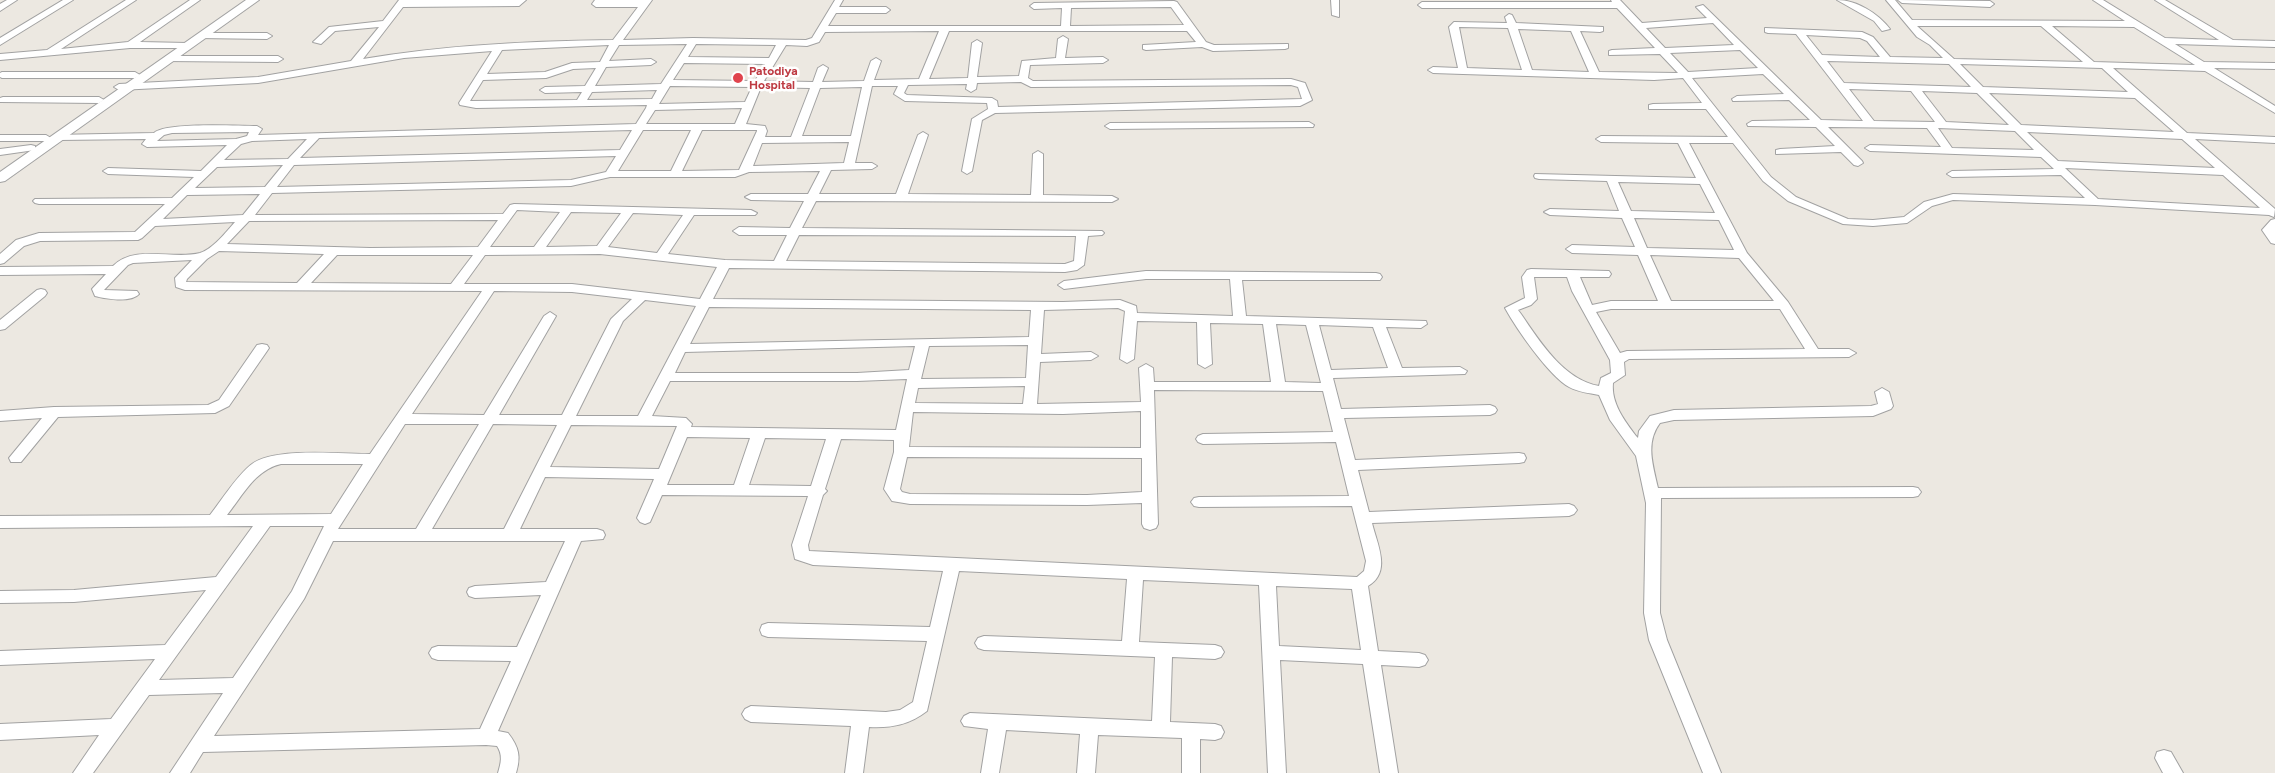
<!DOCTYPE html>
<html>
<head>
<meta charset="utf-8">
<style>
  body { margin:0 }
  canvas { display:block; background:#ece8e1 }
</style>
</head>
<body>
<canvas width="2275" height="773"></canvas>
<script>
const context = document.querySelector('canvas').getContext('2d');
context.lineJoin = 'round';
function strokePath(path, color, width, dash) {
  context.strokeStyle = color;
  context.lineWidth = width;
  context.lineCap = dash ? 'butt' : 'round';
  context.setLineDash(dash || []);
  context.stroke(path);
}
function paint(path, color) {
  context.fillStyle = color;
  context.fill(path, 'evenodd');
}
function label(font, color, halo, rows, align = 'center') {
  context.font = font + ' Figtree,sans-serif';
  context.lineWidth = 5;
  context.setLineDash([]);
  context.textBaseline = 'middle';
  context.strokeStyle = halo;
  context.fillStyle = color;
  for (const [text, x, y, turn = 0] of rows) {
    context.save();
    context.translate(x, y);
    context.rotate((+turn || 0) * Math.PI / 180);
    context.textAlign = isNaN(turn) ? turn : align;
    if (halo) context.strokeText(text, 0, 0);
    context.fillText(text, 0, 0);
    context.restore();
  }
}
const minor = new Path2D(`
  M7,0H17L0,11V4Z
  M63,0H73L0,45V38Z
  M126,0H136L61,49L128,42L190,0H200L140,42L187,43L192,46L190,48H130L0,60V54L47,50Z
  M399,0H526L519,6L403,7L363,59C445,45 529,41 613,40L638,7H596L592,4L595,0H652L623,40L693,38L806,40L812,38L835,0H843L839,7H886L890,10L886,13H836L828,26H1061L1062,8L1034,9L1030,6L1034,3L1174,1L1177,2L1206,42L1214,45L1288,44V48L1285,49L1213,51L1202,47L1146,50L1143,49V45L1196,42L1187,31H949L929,79L968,78L972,43L977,40L982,43L977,77L1019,76L1022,61L1056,58L1058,39L1063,36L1068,39L1065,58L1103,57L1108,60L1103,63L1030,65L1028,78L1033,81L1291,79L1305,83L1312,100L1300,106L995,113L982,120L972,171L967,174L962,171L972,119L988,109L987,103L905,101L894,94L898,86H872L855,163H872L877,166L872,169L831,170L819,194H896L918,135L923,132L928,135L908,194L1031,195L1033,154L1038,151L1043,154V195L1112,196L1118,199L1112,202L816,201L802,228L1102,231L1104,233L1102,235L1088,236L1084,265L1077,270L1065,272L729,268L713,299L1063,302L1120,300L1136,306L1137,313L1233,316L1230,279H1146L1064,289L1058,285L1064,281L1146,271L1376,273L1380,274L1382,277L1380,280H1242L1246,316L1426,321L1427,324L1421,328L1386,327L1402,368L1460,367L1467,371L1465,374L1333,378L1341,409L1490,405L1495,407L1497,410L1495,413L1490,415L1344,418L1355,460L1519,453L1524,454L1526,458L1524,462L1519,463L1358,470L1369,512L1569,504L1574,506L1577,510L1574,514L1569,516L1372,523C1377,544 1392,572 1368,586L1378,651L1419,653L1425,655L1428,660L1425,665L1419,667L1381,665L1398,773H1380L1363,664L1280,660L1286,773H1268L1259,585L1143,580L1139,642L1215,645L1221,647L1224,652L1221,657L1215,659L1172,657L1170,722L1215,724L1221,726L1224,732L1221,738L1215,740L1200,739V773H1182V738L1098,735L1095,773H1077L1080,734L1006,730L999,773H981L988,729L964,726L961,721L964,716L970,713L1152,721L1155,657L984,650L978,648L975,643L978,638L984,636L1122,641L1127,579L959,571L927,711C909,725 892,728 869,727L863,773H845L851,726L751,722L745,719L742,714L745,709L751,706L886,712L900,710L913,702L927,641L768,637L762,635L760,630L762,625L768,623L930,627L943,571L813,565L795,559L792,545L808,496L662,495L650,522L645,524L640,522L637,518L654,479L545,477L520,529H597L603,531L605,535L603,539L581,541L498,731L508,733C519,747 521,757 516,773H498C501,763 503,755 497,746L486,745L203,752L190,773H170L223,693L149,695L93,773H73L99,735L0,740V724L111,719L155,659L0,665V651L165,645L206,590L74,602L0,603V591L74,590L216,577L253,526L0,528V516L210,515C221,501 238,474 252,464C274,447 341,454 370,454L482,291L185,290L176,287L175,278L192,260L133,263L128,265L104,290L137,291L139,294C131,303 105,299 95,296L92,289L106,274L0,275V267L113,266C135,244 172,260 200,253C213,249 226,232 235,222L155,226L142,238L138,240L40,241L24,246L4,263L0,264V254L16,240L39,233L135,232L165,204H39L35,203L33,201L35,199L172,198L194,177L108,174L103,171L108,168L201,171L227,145L147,147L142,144L146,139L58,140L53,137L54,135L154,133C166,122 237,126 257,126L262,129L258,135L636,124L646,108L647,105L476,108L460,105L459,103L492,51L404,58L258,83L119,90L114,87L119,84L258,77L351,61L379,27L335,31L321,44L313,42L329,27L383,21ZM1171,7L1184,25L1070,26L1071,8ZM939,31L919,79L874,80L881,61L876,58L871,61L864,81L822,82L828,68L823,65L818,68L813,82L764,81L786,45L807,46L819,42L825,32ZM687,44L661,84L595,86L606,67L651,65L656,62L651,59L609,61L619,45ZM696,44L776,45L769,58L688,57ZM609,45L600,62L572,63L545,72L487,74L502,50ZM684,63L765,64L755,81L673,80ZM596,68L585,86L545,87L540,90L545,93L582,92L577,100L470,101L483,80L546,78L573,69ZM1021,82L1031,87L1291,85L1298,87L1302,99L998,107L997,101L992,98L907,95L904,93L908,85L967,84L966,89L971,92L976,89L977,83ZM670,86L752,87L745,102L659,104ZM761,87L810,88L791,137H765L767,131L765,126L746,124ZM862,87L851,136H802L820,88ZM657,90L652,99L587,100L592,92ZM742,108L735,124H646L655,110ZM632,130L620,150L300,158L319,138ZM643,130H691L671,171H618ZM702,130H757V131L739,170L682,171ZM249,132L247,136L236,139L157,141L164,135L172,133ZM307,139L288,159L224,160L241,144L252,141ZM849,142L844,163L753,166L762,143ZM616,156L606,172L571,180L277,187L294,165ZM283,165L265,187L195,188L217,167ZM820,171L808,194H751L745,197L751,200L804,201L790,228L739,227L733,231L739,235H787L774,261L725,260L668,254L694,215H755L757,213L751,210L514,204L510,205L503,214L255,215L272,193L571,186L610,177H735L749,172ZM260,194L243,215L163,219L187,195ZM517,210L560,212L534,247H490ZM571,212L621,213L597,246L546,247ZM633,213L683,215L657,253L608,247ZM498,220L478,247L370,248L227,244L249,221ZM799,235L1076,236L1074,261L1065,264L786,261ZM219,251L324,254L297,283L186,282L187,279L207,259ZM600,254L717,267L700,299L572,284H464L485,255ZM337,255H473L451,284L311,283ZM494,291L572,292L632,299L611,319L562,415H499L556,316L550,312L544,316L484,415L412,414ZM645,300L696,306L638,416H576L623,321ZM709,307L1031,310L1029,337L690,344ZM1118,308L1125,311L1120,359L1127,363L1134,359L1137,321L1197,322L1198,364L1205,368L1212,364L1210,323L1263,324L1271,382H1154L1153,368L1146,364L1139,368L1141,402L1037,404L1040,362L1091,360L1098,356L1091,352L1041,354L1044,310ZM1276,324L1306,325L1321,383L1285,382ZM1319,325L1373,327L1388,368L1331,370ZM1028,345L1026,378L921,379L929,346ZM915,346L909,370L857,373H675L685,352ZM907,379L896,430L691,427L692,424L686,418L652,416L670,381H857ZM1025,386L1023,404L915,403L918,388ZM1154,390L1323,391L1333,432L1203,434L1198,436L1196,439L1198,442L1203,444L1336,442L1349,496L1199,497L1194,498L1191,502L1194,506L1199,507L1352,506L1366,561L1364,571L1357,577L809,551L808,545L823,495L827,491L825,489L841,439L894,440V452L884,489L892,501L910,504L1087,505L1142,503V524L1144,528L1150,530L1156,528L1158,524ZM1141,411V448L909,447L913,412L1063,414ZM405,424H479L416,529H338ZM493,424L557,425L504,529H432ZM571,425L677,426L659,469L550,467ZM687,437L750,438L734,485H667ZM765,438L826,439L811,486L749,485ZM907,457L1142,458V492L1087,495L910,494L902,492L900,489ZM281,464H363L331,514L227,515C243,495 255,470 281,464ZM270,526H324L292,591L233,678L159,680ZM333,541H565L546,582L475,586L469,588L467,592L469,596L475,598L541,595L517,647L438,646L432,648L429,653L432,658L438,660L511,661L480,729L214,736L304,599ZM1276,586L1352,589L1361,650L1279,646Z
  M1331,0H1339V17L1332,15Z
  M1611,0H1620L1642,23L1707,18L1696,7L1703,5L1821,120L1863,121L1796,34L1768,33L1765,32V28L1862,32L1873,37L1890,57L1943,58L1930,45L1917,37L1886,0H1895L1912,20L2125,21L2093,0H2103L2165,38L2219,40L2155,0H2165L2233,40L2275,41V47L2175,44L2204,62L2275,63V69L2214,68L2275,106V113L2205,71L2113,68L2187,133L2275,137V143L2195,139L2275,209L2274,217L2269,215L2095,205L1953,200L1932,206L1907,223L1873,226L1843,224L1788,201L1763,181L1733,143H1689L1747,253L1788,302L1818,349H1849L1856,353L1849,357L1629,359L1624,362L1625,375L1613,383C1611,403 1624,420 1636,436L1638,438L1639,431L1650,416L1674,410L1871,406L1878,404L1875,392L1882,388L1889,392L1893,406L1891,409L1873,416L1674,420L1660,423C1645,443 1653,465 1658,488L1913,487L1918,488L1921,492L1918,496L1913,497L1661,498L1660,613L1667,640L1721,773H1703L1649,640L1644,613L1646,503L1636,456L1610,420L1599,395C1589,393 1578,392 1569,387C1549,376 1516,328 1505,308L1525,298L1522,277L1527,270L1531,269L1609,271L1611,274L1609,277H1580L1592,305L1611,301H1658L1638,255L1572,253L1566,249L1572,245L1635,247L1622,218L1550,215L1544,212L1550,209L1619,211L1607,181L1539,179L1535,178L1534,176L1535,174L1696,178L1678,143L1601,142L1596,139L1601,136L1728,137L1706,109H1649V105L1653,104L1702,103L1683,78L1654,80L1463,74L1433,73L1428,70L1433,67L1458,68L1449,27L1454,22L1507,23L1505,17L1509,14L1512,15L1516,23L1603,27V31L1600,32L1580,31L1599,72L1678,73L1660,54L1609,55V51L1612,50L1655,48L1617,8H1422L1418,5L1422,2H1612ZM1713,23L1734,45L1665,48L1646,28ZM1917,26H2041L2083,62L1954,59ZM2052,26L2134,27L2195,65L2094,62ZM1459,27L1508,28L1522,70L1467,68ZM1518,29L1571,31L1589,72L1532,70ZM1806,35L1860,38L1867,41L1880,57L1822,55ZM1740,50L1758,68L1688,72L1670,53ZM1827,61L1949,64L1971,87L1844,83ZM1960,64L2102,68L2128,92L1983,87ZM1763,74L1784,94L1737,96L1732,99L1733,101L1789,100L1810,120L1752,121L1747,124L1748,126L1816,127L1835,146L1780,149L1776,150V154L1841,152L1854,165L1858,166L1863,163L1862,161L1828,127L1927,128L1941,147L1870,145L1865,148L1870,151L2041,157L2054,169L1952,171L1947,174L1952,177L2061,175L2085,198L1953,194L1924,202L1904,217L1873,220L1848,219L1796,197L1771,177L1692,78ZM1849,89L1911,91L1935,122L1874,121ZM1922,91L1977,93L2009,125L1946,122ZM1989,93L2135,98L2174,132L2021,125ZM1938,128L2015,131L2034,150L1952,148ZM2027,132L2182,139L2215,168L2058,161ZM2065,168L2223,175L2260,208L2098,199ZM1618,182L1700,184L1715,213L1631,211ZM1634,218L1719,220L1734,250L1647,248ZM1650,255L1739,258L1774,301H1671ZM1534,277H1567L1572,291L1610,360L1611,373L1601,378L1599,386C1564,380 1540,342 1521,314L1518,310L1531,305L1537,299ZM1611,309H1780L1805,349L1627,351L1620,353L1596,312Z
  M1837,0C1856,0 1878,13 1890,29L1882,31L1874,21Z
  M1898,0L1990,1L1994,4L1990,7L1902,3Z
  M202,33H267L272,36L267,39L199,38V34Z
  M168,56H278L283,59L278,62L165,61V57Z
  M2,72H135L140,75L135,78H2L0,77V73Z
  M3,97H99L104,100L99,103L0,102V98Z
  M1309,122L1314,125L1313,127L1110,129L1105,126L1110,123Z
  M0,135H46L51,138L46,141H0Z
  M31,145L35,146V150L0,155V149Z
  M2275,219V244L2271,243L2262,230L2271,220Z
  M41,289L45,290L47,293L45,296L5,329L0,330V320L37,290Z
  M262,344L267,345L269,348L267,351L229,406L215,413L58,417L21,462H11L9,458L42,418L0,421V411L54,407L208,405L219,400L257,345Z
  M2164,750L2171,752L2183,773H2163L2155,758L2157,752Z`);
const tertiary = new Path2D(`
  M246,0H259L5,181L0,182V172Z`);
strokePath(minor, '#a2a2a2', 2);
strokePath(tertiary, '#a2a2a2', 2);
paint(minor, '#fff');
paint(tertiary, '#fff');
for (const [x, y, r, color] of [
  [738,78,6,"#e0444e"]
]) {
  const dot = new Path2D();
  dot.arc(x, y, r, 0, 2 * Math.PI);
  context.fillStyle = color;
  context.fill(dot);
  strokePath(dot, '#fff', 2);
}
label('bold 12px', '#be3a42', '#fff', [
  ["Patodiya",749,71],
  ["Hospital",749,85]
], 'left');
</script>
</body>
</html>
